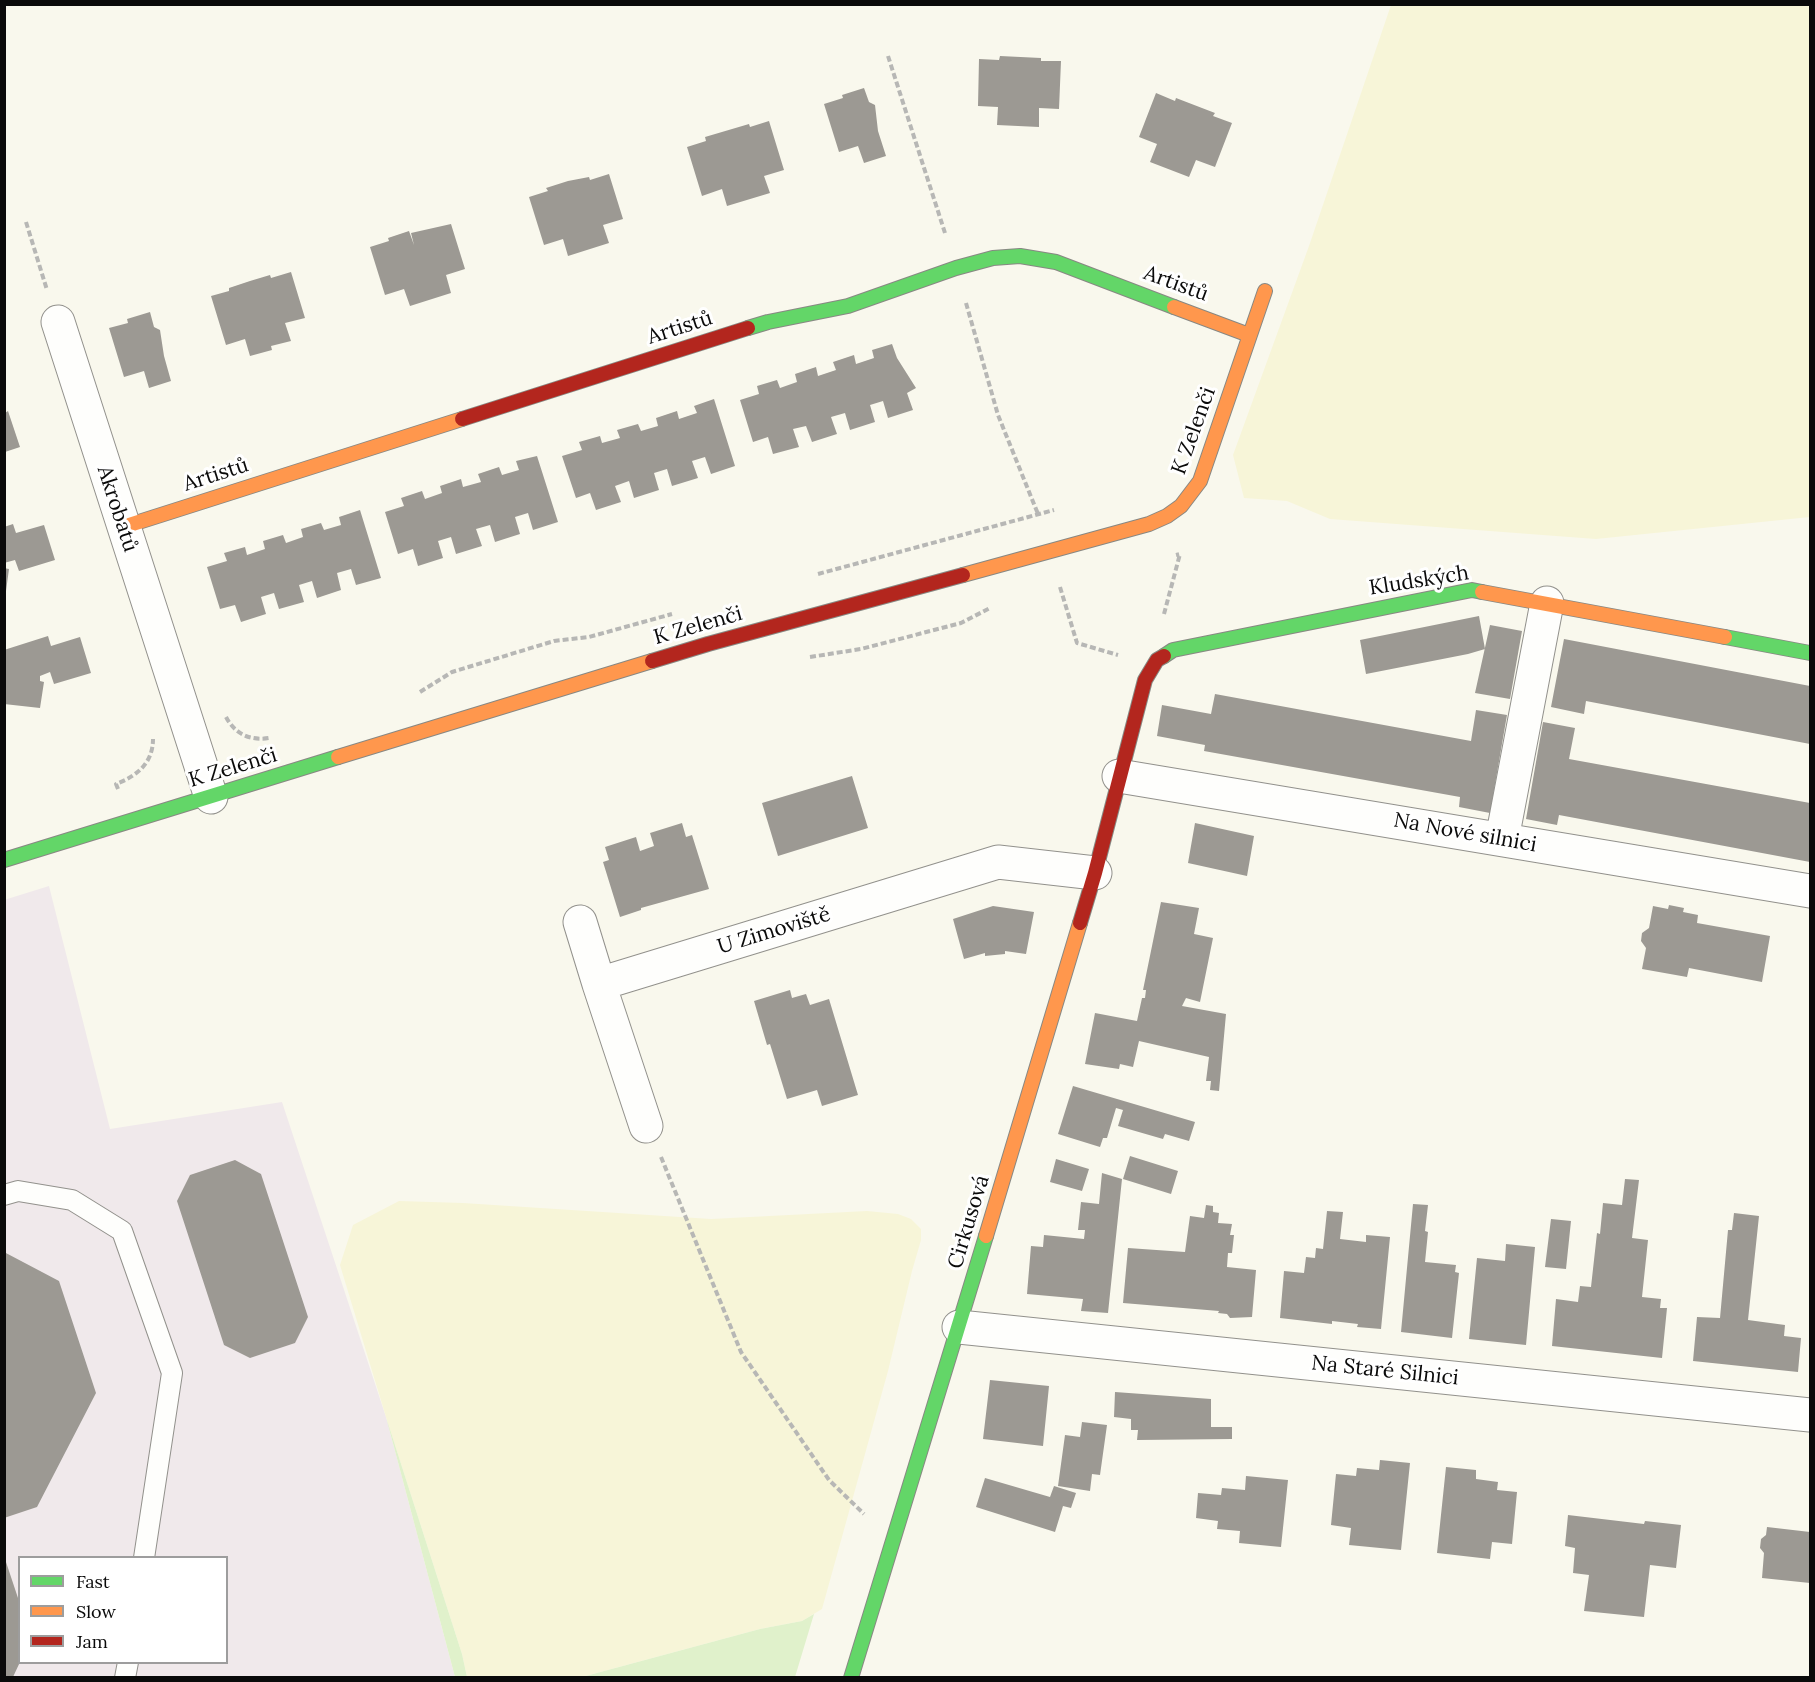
<!DOCTYPE html>
<html>
<head>
<meta charset="utf-8">
<style>
  body { margin:0 }
  #map { position:relative; width:1815px; height:1682px; overflow:hidden; background:#f9f8ed; font-family:Lora,serif }
  canvas { display:block }
  .frame { position:absolute; inset:0; border:6px solid #0a0a0a; pointer-events:none }
  .legend { position:absolute; left:18px; top:1556px; width:210px; height:108px; box-sizing:border-box; background:#fff; border:2px solid #9d9d9d; margin:0; padding:8px 10px; list-style:none; font-size:18px; color:#0a0a0a }
  .legend li { display:flex; align-items:center; gap:12px; height:30px }
  .legend b { width:30px; border:2px solid #9d9d9d }
</style>
</head>
<body>
<div id="map">
<canvas width="1815" height="1682"></canvas>
<div class="frame"></div>
<ul class="legend">
<li><b style="height:8px;background:#63d668"></b>Fast</li>
<li><b style="height:8px;background:#ff974d"></b>Slow</li>
<li><b style="height:8px;background:#b3261e"></b>Jam</li>
</ul>
</div>
<script>
const context = document.querySelector('canvas').getContext('2d');
context.lineJoin = 'round';
function paint(path, color) {
  context.fillStyle = color;
  context.fill(path, 'evenodd');
}
function strokePath(path, color, width, dash) {
  context.strokeStyle = color;
  context.lineWidth = width;
  context.lineCap = dash ? 'butt' : 'round';
  context.setLineDash(dash || []);
  context.stroke(path);
}
function label(font, color, halo, rows, align = 'center') {
  context.font = font + ' Lora,serif';
  context.lineWidth = 6;
  context.setLineDash([]);
  context.textBaseline = 'middle';
  context.strokeStyle = halo;
  context.fillStyle = color;
  for (const [text, x, y, turn = 0] of rows) {
    context.save();
    context.translate(x, y);
    context.rotate((+turn || 0) * Math.PI / 180);
    context.textAlign = isNaN(turn) ? turn : align;
    if (halo) context.strokeText(text, 0, 0);
    context.fillText(text, 0, 0);
    context.restore();
  }
}
paint(new Path2D(`
  M49,886L110,1129L282,1102L386,1417L455,1677H5L4,900ZM20,1558H226V1662H20Z`), '#f0e9eb');
paint(new Path2D(`
  M1391,5H1810V517L1596,539L1330,519L1287,501L1244,498L1233,455L1309,246Z
  M399,1201L463,1203L711,1219L867,1211L898,1214L911,1219L921,1229V1240L912,1271L888,1371L822,1609L802,1621L760,1629L582,1677H467L462,1654L386,1417L340,1265L353,1225Z`), '#f7f5d8');
paint(new Path2D(`
  M386,1417L462,1654L467,1677H455Z
  M814,1614L795,1677H582L760,1629L802,1621Z`), '#e0f1cb');
paint(new Path2D(`
  M1000,56L1041,58V61H1061L1059,109L1039,108V127L997,125L998,107L978,106L979,59L999,60Z
  M864,88L869,102L875,105L878,131L886,156L864,163L858,146L839,152L824,104L843,98L842,95Z
  M1156,93L1175,101L1176,98L1215,113L1213,116L1232,123L1215,167L1196,160L1189,177L1150,162L1157,144L1139,137Z
  M769,121L784,170L764,176L770,193L727,206L722,189L702,196L687,147L706,141L705,137L749,124L750,127Z
  M609,174L623,219L603,225L609,243L568,256L563,239L544,245L529,197L548,191L546,188L568,181L589,177L590,180Z
  M451,224L465,269L446,275L451,293L410,306L404,289L385,295L370,247L389,241L388,238L409,231L414,245L411,233Z
  M291,272L305,318L285,323L291,341L271,346L272,350L250,356L245,339L226,345L211,296L229,291V288L250,281L270,275L271,278Z
  M150,312L154,327L160,330L164,356L171,381L149,388L144,371L124,377L109,328L128,323L127,319Z
  M892,344L897,358L916,388L907,393L913,410L888,418L883,401L870,405L875,422L850,430L845,413L831,417L837,434L812,442L806,426L793,429L799,447L773,454L768,437L753,442L740,400L759,394L757,386L777,380L780,388L797,382L795,374L816,367L818,376L836,370L833,362L854,355L856,364L874,358L872,350Z
  M714,399L735,466L711,474L705,457L692,461L698,478L672,486L667,469L654,473L659,490L634,498L629,481L615,486L621,502L596,510L590,493L576,498L562,456L582,450L579,442L600,436L602,443L620,438L617,430L638,424L641,431L658,426L656,418L677,411L679,419L697,413L694,406Z
  M8,411L20,447L5,452V413Z
  M537,456L558,522L533,530L528,513L515,517L520,534L495,542L490,525L476,529L482,546L456,554L451,537L438,541L443,558L418,566L413,549L398,554L385,512L404,506L401,498L422,491L425,499L442,493L440,486L461,479L463,487L481,482L478,474L499,467L502,475L519,470L516,461Z
  M360,510L381,578L356,585L351,569L337,573L341,590L317,598L312,581L299,585L304,602L279,609L274,593L261,597L266,614L241,622L235,605L220,609L207,567L227,561L224,553L245,547L247,555L265,549L263,541L283,535L286,543L303,537L301,529L321,523L324,530L341,525L339,517Z
  M13,524L16,533L44,525L55,560L19,571L15,560L4,563V527Z
  M4,568L9,569L6,591H4Z
  M1479,616L1485,649L1468,654L1366,674L1360,640Z
  M1490,625L1522,631L1510,699L1475,693Z
  M48,636L51,646L80,637L91,673L54,684L50,672L40,676V681L44,682L40,708L4,704V650Z
  M1564,639L1810,686V744L1586,701L1584,714L1551,707Z
  M1215,694L1471,741L1476,710L1507,715L1490,813L1459,807L1460,797L1204,751L1205,745L1157,736L1162,705L1211,714Z
  M1543,722L1575,728L1569,759L1810,803V862L1559,815L1557,825L1526,819Z
  M852,776L868,828L778,856L762,803Z
  M682,823L686,837L692,835L709,889L641,908V910L620,917L603,862L609,860L605,847L636,837L640,851L654,846L650,833Z
  M1195,823L1254,836L1247,876L1188,863Z
  M1161,902L1199,908L1194,934L1213,938L1200,1002L1186,998L1182,1006L1226,1014L1219,1091L1210,1090L1211,1081H1206L1209,1057L1139,1041L1133,1067L1120,1064L1119,1069L1085,1064L1095,1013L1137,1021L1142,998H1145L1146,990H1143Z
  M1669,905L1684,908L1683,912L1698,915L1697,923L1770,936L1762,982L1689,968L1687,977L1642,969L1646,948L1641,941L1642,933L1649,928L1653,906L1668,909Z
  M993,906L1034,912L1026,954L1005,951V954L985,956V953L964,959L953,919Z
  M790,990L792,998L806,994L810,1005L829,999L858,1095L822,1106L817,1090L787,1099L770,1044L767,1045L754,1001Z
  M1073,1086L1195,1122L1189,1141L1165,1134L1163,1139L1118,1126L1123,1110L1116,1108L1107,1138H1103L1100,1147L1058,1134Z
  M1130,1156L1178,1171L1171,1194L1123,1179Z
  M1056,1159L1089,1169L1082,1191L1050,1182Z
  M235,1160L261,1174L308,1317L295,1343L250,1358L224,1345L177,1201L190,1175Z
  M1102,1173L1122,1179L1108,1313L1081,1311L1083,1299L1027,1294L1031,1246L1043,1247L1044,1235L1084,1239L1085,1230H1078L1081,1202L1099,1204Z
  M1625,1179L1639,1180L1632,1238L1648,1240L1642,1297L1661,1299L1660,1308H1667L1662,1358L1552,1346L1556,1299L1578,1302L1580,1286L1591,1287L1597,1233L1600,1234L1603,1203L1622,1205Z
  M1413,1204L1428,1205L1425,1231L1428,1232L1425,1262L1456,1265L1455,1272L1459,1273L1452,1338L1401,1332Z
  M1206,1205L1213,1206V1212L1219,1213L1218,1223L1232,1224L1230,1235H1234L1232,1253H1228L1227,1267L1256,1270L1252,1317L1230,1318L1227,1314L1218,1313L1219,1311L1123,1303L1128,1248L1185,1252L1190,1216L1204,1218Z
  M1327,1211L1343,1212L1340,1239L1366,1242V1235L1390,1237L1381,1329L1357,1327L1358,1324L1332,1321V1324L1280,1318L1284,1271L1304,1273L1306,1257L1315,1258L1316,1248L1323,1249Z
  M1734,1213L1759,1216L1748,1320L1785,1325L1784,1336L1801,1338L1798,1372L1693,1361L1697,1317L1720,1318L1728,1230H1732Z
  M1551,1219L1571,1221L1566,1269L1545,1267Z
  M1506,1244L1535,1247L1526,1345L1469,1339L1477,1258L1505,1261Z
  M4,1252L59,1281L96,1393L37,1507L4,1518Z
  M990,1380L1049,1386L1043,1446L983,1439Z
  M1115,1392L1211,1399V1427H1232V1439L1137,1440L1138,1430H1131V1419L1114,1417Z
  M1082,1422L1107,1425L1100,1475L1092,1474L1090,1491L1058,1486L1065,1435L1080,1437Z
  M1380,1460L1410,1463L1401,1550L1349,1545L1351,1528L1331,1525L1336,1474L1356,1476L1357,1468L1379,1470Z
  M1446,1467L1476,1470V1479L1498,1482L1497,1490L1517,1492L1512,1544L1492,1542L1490,1559L1437,1553Z
  M1246,1476L1288,1480L1281,1547L1239,1543L1240,1531L1217,1529L1218,1521L1196,1518L1198,1493L1221,1495L1222,1488L1245,1490Z
  M985,1478L1050,1497L1054,1486L1076,1493L1071,1508L1063,1506L1055,1532L976,1507Z
  M1568,1515L1644,1524L1645,1521L1681,1525L1676,1568L1650,1565L1644,1617L1584,1611L1589,1575L1573,1573L1575,1548L1565,1546Z
  M1767,1527L1810,1532V1583L1762,1578L1764,1553L1760,1548L1761,1539L1766,1535Z
  M5,1559L20,1604V1662L13,1677H4Z`), '#9c9993');
const lane = new Path2D(`
  M4,1195L18,1191L72,1200L122,1231L172,1373L144,1558
  M125,1678L128,1662`);
const street = new Path2D(`
  M58,322L211,797
  M1119,776L1810,891
  M1502,839L1547,603
  M580,922L599,984
  M646,1126L599,984L998,862L1095,873
  M959,1327L1810,1415`);
const fast = new Path2D(`
  M748,328L768,322L848,306L956,268L993,258L1020,256L1056,262L1174,307
  M1725,637L1810,653
  M1164,656L1173,650L1472,590L1482,592
  M4,860L338,757
  M851,1678L986,1236`);
const slow = new Path2D(`
  M1174,307L1249,335
  M123,527L462,419
  M963,575L1149,524L1167,516L1181,506L1200,481L1265,291
  M1482,592L1725,637
  M338,757L652,661
  M986,1236L1080,923`);
const jam = new Path2D(`
  M462,419L748,328
  M652,661L708,644L963,575
  M1080,923L1095,873L1145,680L1157,660L1164,656`);
strokePath(lane, '#92918c', 22);
strokePath(street, '#92918c', 35);
strokePath(fast, '#888883', 16);
strokePath(slow, '#888883', 16);
strokePath(jam, '#888883', 16);
strokePath(new Path2D(`
  M888,56L945,233
  M26,222L47,290
  M966,303L998,415L1038,514
  M818,574L1054,510
  M1060,587L1077,643L1118,655
  M1164,614L1180,554L1176,555
  M810,657L861,649L961,623L990,608
  M420,692L452,672L554,641L589,637L672,614
  M226,717C235,734 250,741 269,738
  M118,789L116,784C137,776 153,763 153,739
  M661,1157L741,1352L829,1480L864,1514`), '#b7b7b5', 4, [6, 3]);
strokePath(lane, '#fefefc', 20);
strokePath(street, '#fefefc', 33);
strokePath(fast, '#63d668', 14);
strokePath(slow, '#ff974d', 14);
strokePath(jam, '#b3261e', 14);
label('21px', '#0a0a0a', '#fff', [
  ["Artistů",1176,284,20],
  ["Artistů",680,328,-18],
  ["K Zelenči",1194,431,-70],
  ["Artistů",216,475,-18],
  ["Akrobatů",117,509,72],
  ["Kludských",1419,581,-9],
  ["K Zelenči",698,626,-16],
  ["K Zelenči",233,768,-17],
  ["Na Nové silnici",1465,833,10],
  ["U Zimoviště",774,931,-17],
  ["Cirkusová",969,1222,-73],
  ["Na Staré Silnici",1385,1371,6]
]);
</script>
</body>
</html>
